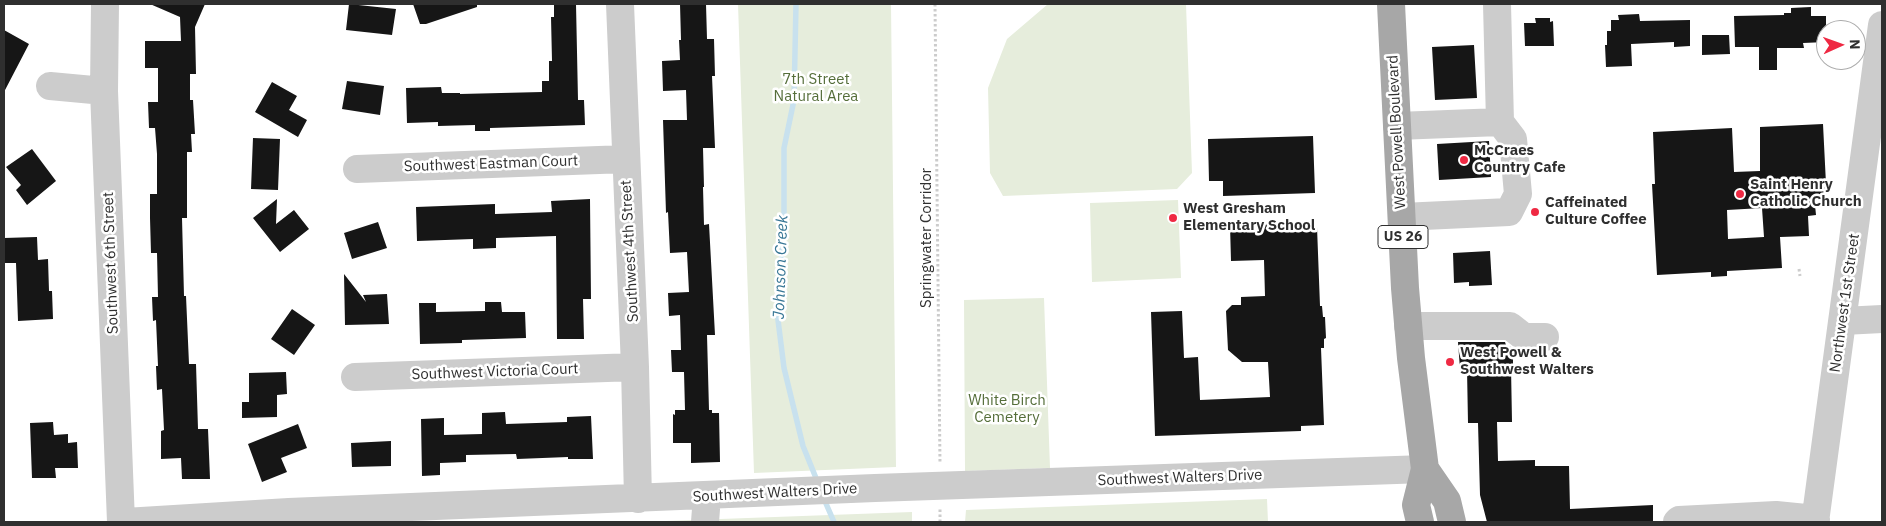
<!DOCTYPE html>
<html>
<head>
<meta charset="utf-8">
<style>
  body { margin:0 }
  #map { position:relative; width:1886px; height:526px; overflow:hidden; background:#fff; font-family:"IBM Plex Sans",sans-serif }
  canvas { display:block }
  .frame { position:absolute; inset:0; border:5px solid #2f2f2f; pointer-events:none }
  .north { position:absolute; left:1816px; top:20px; width:50px; height:50px; box-sizing:border-box; background:#fff; border:1px solid #acacac; border-radius:50%; rotate:88deg; font-size:14px; font-weight:700; line-height:20px; text-align:center; color:#2f2f2f }
  .north::after { content:''; display:block; margin:auto; width:18px; height:22px; background:#ef2943; clip-path:polygon(50% 0,100% 100%,50% 72%,0 100%) }
</style>
</head>
<body>
<div id="map">
<canvas width="1886" height="526"></canvas>
<div class="frame"></div>
<div class="north">N</div>
</div>
<script>
const context = document.querySelector('canvas').getContext('2d');
context.lineJoin = 'round';
function paint(path, color) {
  context.fillStyle = color;
  context.fill(path, 'evenodd');
}
function strokePath(path, color, width, dash) {
  context.strokeStyle = color;
  context.lineWidth = width;
  context.lineCap = dash ? 'butt' : 'round';
  context.setLineDash(dash || []);
  context.stroke(path);
}
function label(font, color, halo, rows, align = 'center') {
  context.font = font + ' "IBM Plex Sans",sans-serif';
  context.lineWidth = 5;
  context.setLineDash([]);
  context.textBaseline = 'middle';
  context.strokeStyle = halo;
  context.fillStyle = color;
  for (const [text, x, y, turn = 0] of rows) {
    context.save();
    context.translate(x, y);
    context.rotate((+turn || 0) * Math.PI / 180);
    context.textAlign = isNaN(turn) ? turn : align;
    if (halo) context.strokeText(text, 0, 0);
    context.fillText(text, 0, 0);
    context.restore();
  }
}
paint(new Path2D(`
  M738,4H891L896,467L754,473Z
  M1048,4H1186L1192,173L1177,189L1003,196L990,173L988,88L1007,39Z
  M1178,200L1181,278L1092,282L1090,203Z
  M1044,298L1050,468L965,471L964,300Z
  M1267,499L1268,522H965L966,510Z
  M912,512V522H638Z`), '#e6eddc');
strokePath(new Path2D(`
  M796,4L794,100L784,148V230L777,312L784,368L803,446L818,483
  M824,499L834,522`), '#c8e1ee', 5.5);
paint(new Path2D(`
  M150,4H205L195,27L196,74H190V100H193L195,134H191L192,152H187V218H182L184,296H186L189,364H196L198,429H208L210,479H182L181,458L161,459V431L164,430L162,389L157,390L156,366H158L156,320L153,321L152,297H158L157,253H151L150,218V194H157V154L155,128H149L148,102H158V68H145V41H181L180,17Z
  M349,4L396,9L392,35L346,30Z
  M413,4H477V7L426,24H420Z
  M554,4H576L578,100H584L585,125L490,128V131H475V125L438,126V122L407,123L406,88L441,87L442,93H460V94L542,92V81H549V61H552L551,17H554Z
  M680,4H706L707,39H714L715,76H712L715,148H703L704,187H703L704,225L709,224L715,335H707L709,410H712V413H719L720,462L691,463V443H673V414L675,415V410H685L684,372H672L671,350H681L680,315L669,316L668,293L689,292L687,252L670,253L668,212L666,213L663,120H687L686,90L663,91L662,61L680,60L679,40H681Z
  M1811,7V16H1826V42L1803,43L1804,48H1777V70H1759V47H1735L1734,16L1784,15V13H1791V8Z
  M1639,14L1640,21L1690,20V46L1674,47V42L1631,44L1632,66L1606,67L1605,45H1607V31H1611V20H1619L1618,15Z
  M1535,18H1550V22L1553,21L1554,46H1525L1524,23H1536Z
  M4,30L29,44L4,92Z
  M1702,35H1729L1730,54L1702,55Z
  M1474,45L1477,98L1435,100L1432,47Z
  M347,81L384,86L380,115L342,109Z
  M272,82L297,96L289,110L307,120L298,137L255,112Z
  M1823,124L1827,204L1815,205L1816,215L1808,216L1809,236L1780,237L1782,268L1727,271V276L1711,277V272L1657,275L1652,184H1655L1653,132L1732,128L1734,172L1760,171V127ZM1762,208L1764,237L1728,239L1727,210Z
  M1313,136L1315,193L1223,196V181H1209L1208,139Z
  M253,138L280,139L278,190L251,189Z
  M1489,141L1491,177L1439,180L1437,144Z
  M32,149L56,181L27,205L16,190L21,185L6,167Z
  M277,199L276,224L294,210L309,229L280,252L253,218Z
  M590,199L591,299H583L584,339H557L556,236L496,238V248L473,249V239L417,241L416,207L495,204V214L552,212L551,201Z
  M378,222L387,248L352,259L344,233Z
  M1293,223L1294,228L1317,227L1320,306H1322L1323,317H1325L1326,338L1324,339V348H1321L1324,425L1301,426V431L1155,436L1151,312L1182,311L1184,358L1198,357L1200,400L1270,397L1268,362H1242L1228,350L1226,311L1232,305H1241V297L1265,296L1264,260L1231,261L1230,225Z
  M37,237L38,260L48,259L49,291H52L53,319L18,321L16,263H4V238Z
  M1490,251L1492,285L1469,286V282L1454,283L1453,253Z
  M344,274L366,302L363,295L387,294L389,324L345,325Z
  M485,302H501L502,312H525L526,338L462,340V343L420,344L419,303H436V312L485,311Z
  M292,309L315,325L294,355L271,339Z
  M1458,342H1505L1506,345L1513,348V367H1511L1512,422H1497L1498,461L1535,460V466H1569L1570,509L1653,505V522H1487L1480,495L1478,423H1468L1467,369H1460Z
  M286,372L287,394L277,395V417L242,418V402H249V373Z
  M505,412L506,424L567,422V417L591,416L593,459H568V457L517,459L516,454L466,455V462L440,463V475L422,476L421,419L444,418V435L482,434V413Z
  M53,422L54,435L68,434V443L77,442L78,468H55L56,478H32L30,423Z
  M298,424L307,448L281,458L287,472L262,482L248,444Z
  M391,441V466L352,467L351,443Z`), '#161616');
strokePath(new Path2D(`
  M935,4L940,464
  M1799,269L1800,276
  M940,522V508`), '#ccc', 3, [2.5, 2.5]);
strokePath(new Path2D(`
  M105,4L104,91L121,522
  M620,4L635,367L638,499
  M50,86L104,91
  M1397,126L1500,122
  M357,169L626,159
  M1402,217L1509,212L1518,194L1513,139L1500,122L1497,4
  M1843,321L1882,319
  M1408,326H1510L1524,337H1545
  M355,377L635,367
  M125,522L289,512L875,488L1425,469
  M705,522L707,496
  M1677,522L1679,520L1776,515L1816,519
  M1815,522L1882,25`), '#ccc', 28);
strokePath(new Path2D(`
  M1391,4L1405,288L1411,358L1425,469L1416,505L1420,522
  M1425,469L1447,501L1452,522`), '#a7a7a7', 28);
for (const [x, y, r, color] of [
  [1464,160,5,"#ef2943"],
  [1740,194,5,"#ef2943"],
  [1535,212,5,"#ef2943"],
  [1173,218,5,"#ef2943"],
  [1450,362,5,"#ef2943"]
]) {
  const dot = new Path2D();
  dot.arc(x, y, r, 0, 2 * Math.PI);
  context.fillStyle = color;
  context.fill(dot);
  strokePath(dot, '#fff', 2);
}
for (const [x, y, w] of [
  [1403,237,50]
]) {
  const box = new Path2D();
  box.roundRect(x - w / 2, y - 11.5, w, 23, 4);
  context.fillStyle = '#fff';
  context.fill(box);
  strokePath(box, '#2f2f2f', 1);
}
label('bold 14px', '#2f2f2f', null, [
  ["US 26",1403,237]
]);
label('15px', '#556e3a', '#fff', [
  ["7th Street",816,80],
  ["Natural Area",816,97],
  ["White Birch",1007,401],
  ["Cemetery",1007,418]
]);
label('15px', '#2f2f2f', '#fff', [
  ["West Powell Boulevard",1397,132,-93],
  ["Southwest Eastman Court",491,164,-2],
  ["Springwater Corridor",927,238,-90],
  ["Southwest 4th Street",630,251,-93],
  ["Southwest 6th Street",111,263,-92],
  ["Northwest 1st Street",1845,303,-82],
  ["Southwest Victoria Court",495,372,-2],
  ["Southwest Walters Drive",1180,478,-2],
  ["Southwest Walters Drive",775,493,-3]
]);
label('bold 15px', '#2f2f2f', '#fff', [
  ["McCraes",1474,151],
  ["Country Cafe",1474,168],
  ["Saint Henry",1750,185],
  ["Catholic Church",1750,202],
  ["Caffeinated",1545,203],
  ["Culture Coffee",1545,220],
  ["West Gresham",1183,209],
  ["Elementary School",1183,226],
  ["West Powell &",1460,353],
  ["Southwest Walters",1460,370]
], 'left');
label('italic 16px', '#387796', '#fff', [
  ["Johnson Creek",781,267,-88]
]);
</script>
</body>
</html>
